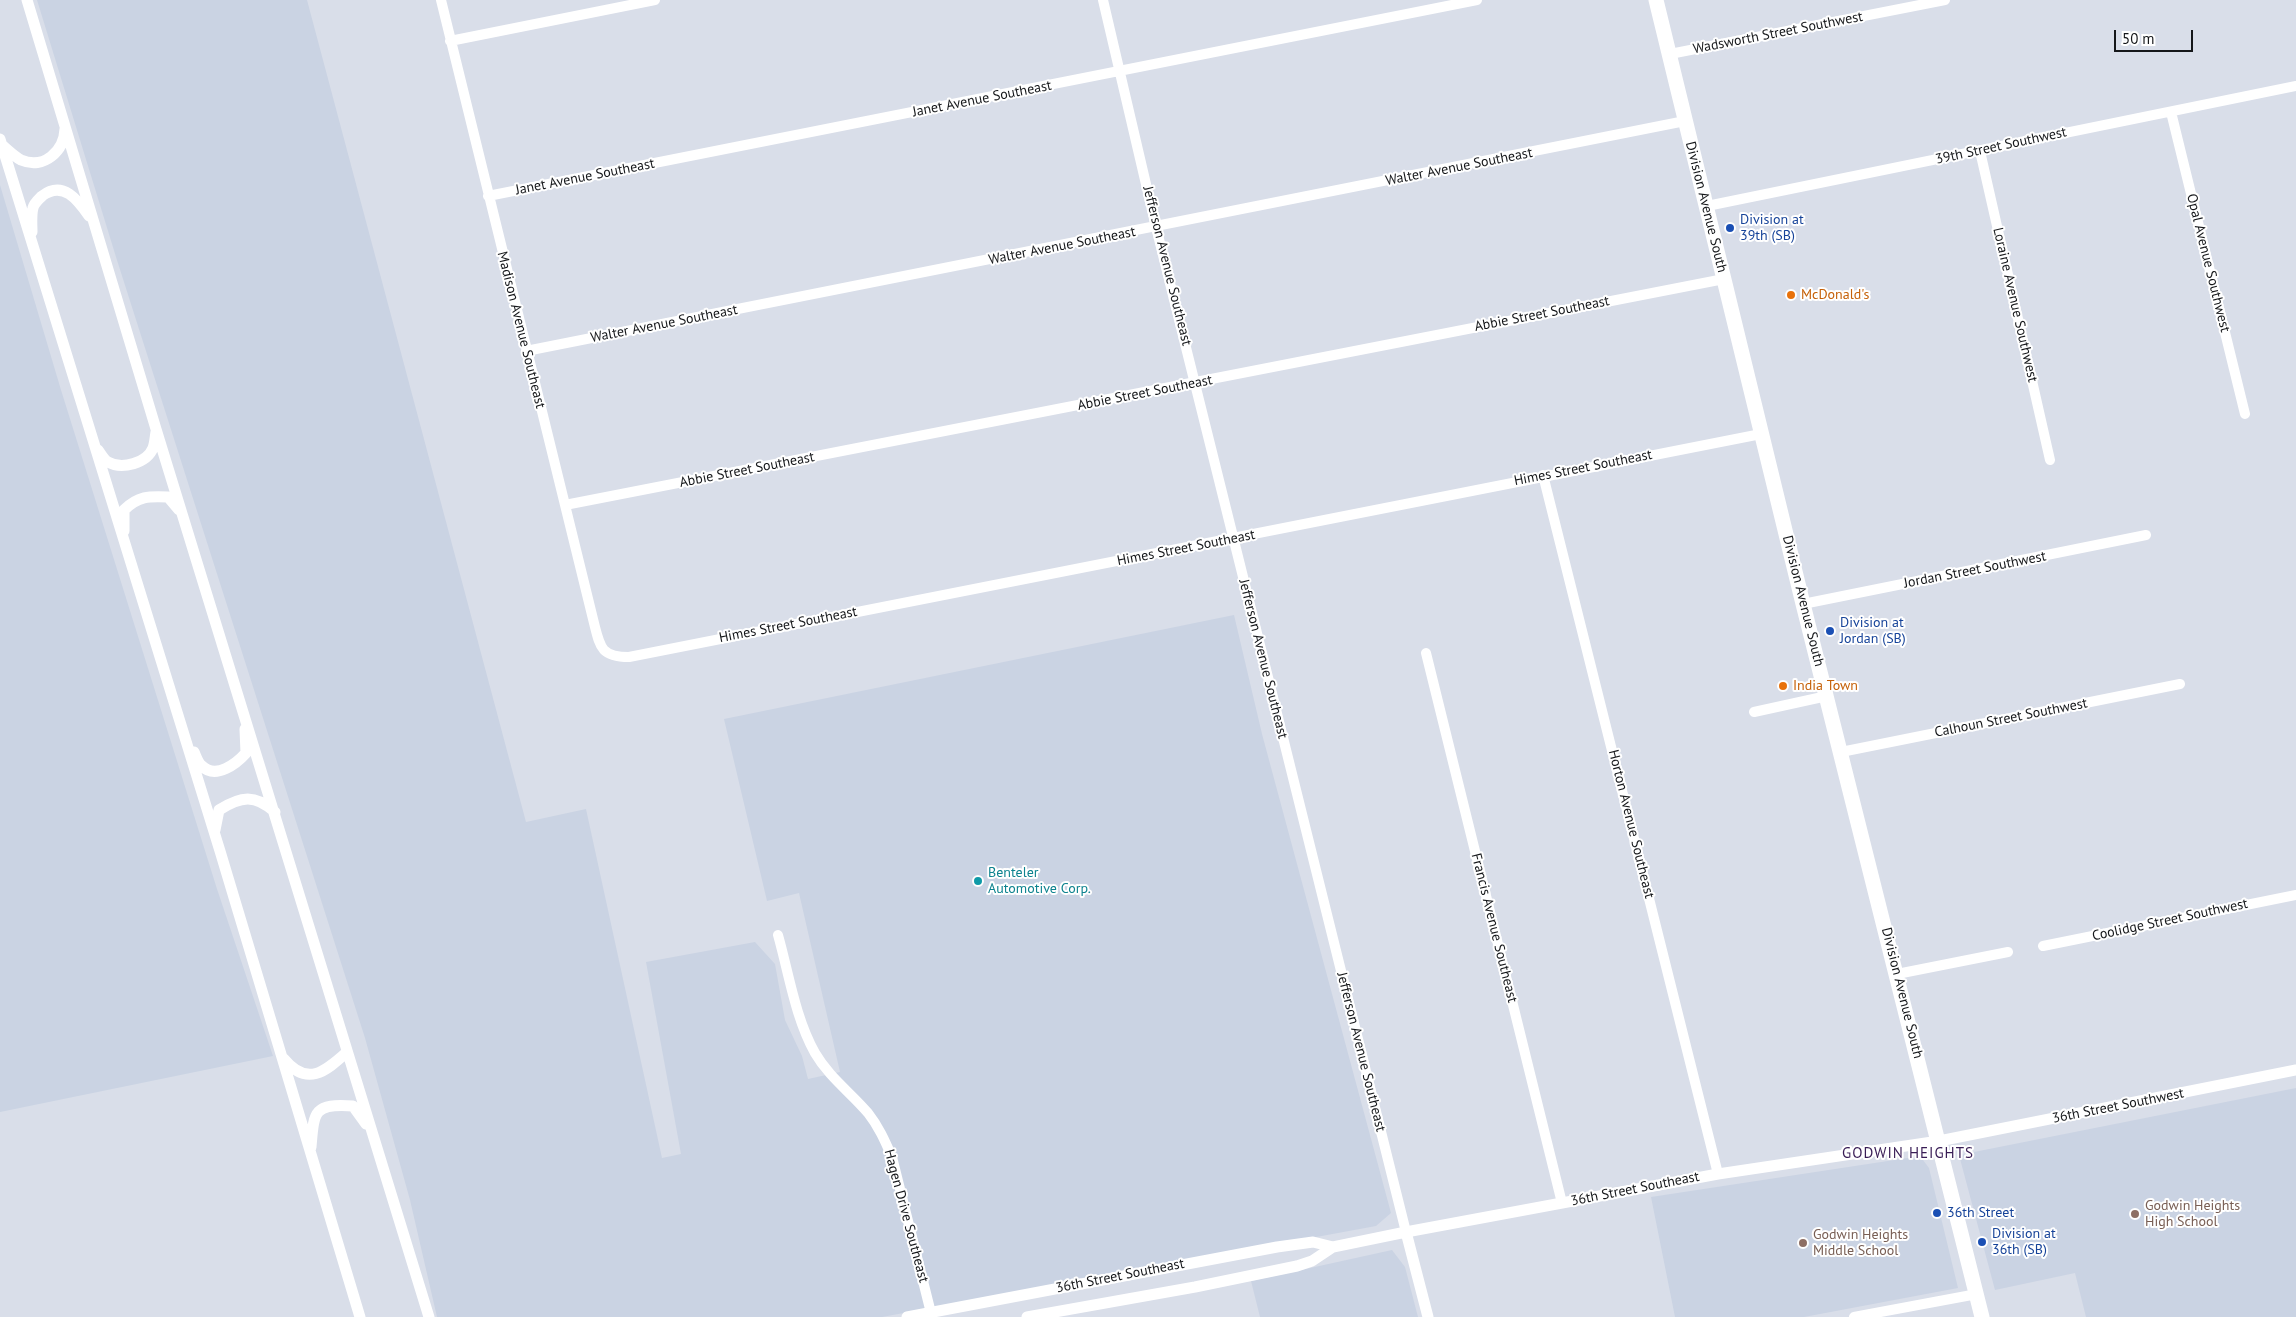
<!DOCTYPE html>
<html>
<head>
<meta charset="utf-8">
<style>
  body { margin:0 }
  #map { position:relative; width:2296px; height:1317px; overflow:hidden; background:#d9dee9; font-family:"PT Sans",sans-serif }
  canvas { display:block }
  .scale { position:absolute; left:2114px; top:30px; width:79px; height:22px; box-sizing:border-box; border:2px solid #15171a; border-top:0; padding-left:6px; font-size:15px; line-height:18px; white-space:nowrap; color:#15171a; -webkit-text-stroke:4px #fff; paint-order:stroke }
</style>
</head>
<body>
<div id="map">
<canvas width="2296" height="1317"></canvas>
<div class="scale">50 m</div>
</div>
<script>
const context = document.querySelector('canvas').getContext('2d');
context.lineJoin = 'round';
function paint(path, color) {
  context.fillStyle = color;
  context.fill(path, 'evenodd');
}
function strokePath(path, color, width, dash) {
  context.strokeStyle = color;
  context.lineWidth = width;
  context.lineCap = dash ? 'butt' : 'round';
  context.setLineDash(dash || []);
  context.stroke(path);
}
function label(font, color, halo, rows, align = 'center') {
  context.font = font + ' "PT Sans",sans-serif';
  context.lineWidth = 4;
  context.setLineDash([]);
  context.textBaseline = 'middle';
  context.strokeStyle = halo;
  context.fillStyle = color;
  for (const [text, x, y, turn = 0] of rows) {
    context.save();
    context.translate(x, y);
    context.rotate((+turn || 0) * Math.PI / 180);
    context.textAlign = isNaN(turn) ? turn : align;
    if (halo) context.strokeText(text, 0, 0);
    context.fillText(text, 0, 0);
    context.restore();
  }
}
paint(new Path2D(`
  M37,0H307L526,822L586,809L662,1158L681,1154L646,962L755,942L775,964L785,1020L802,1056L808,1079L840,1072L799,893L767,901L724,719L1234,615L1262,734L1391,1213L1376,1226L882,1317H437L410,1200L365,1038L116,257Z
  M0,185L61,390L217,889L273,1056L0,1112Z
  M2296,1088V1317H2086L2075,1273L1995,1290L1959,1155Z
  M1914,1157L1923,1160L1929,1168L1958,1288L1804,1317H1675L1651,1197Z
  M1392,1250L1405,1267L1418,1317H1260L1251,1281Z`), '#cad3e3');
strokePath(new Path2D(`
  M441,0L594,623C600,647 601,657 629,657L1761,434
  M1103,0L1156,227L1406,1232
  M450,41L655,0
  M1670,54L1945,0
  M2171,112L2245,414
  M1980,151L2050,460
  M488,196L1477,0
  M1707,206L2296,86
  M526,351L1685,121
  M1543,475L1718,1174
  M565,505L1724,279
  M1803,604L2146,535
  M1426,653L1562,1203
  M1754,712L1827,696
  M1841,752L2180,684
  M778,935C789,974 795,1017 815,1053C829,1077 850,1092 868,1113C879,1127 885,1141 892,1157L932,1317
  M2043,946L2296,895
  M1897,974L2008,952
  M1854,1317L1977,1294`), '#fff', 10);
strokePath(new Path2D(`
  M27,0L156,429L429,1317
  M0,139L220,851L360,1317
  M2,145C8,150 14,156 21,160C44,170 64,151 65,129
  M32,232C32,225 31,215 33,208C34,203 38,200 42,196C63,180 78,200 89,216
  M98,450C101,454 104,460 108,462C122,470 147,463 153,448C155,443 155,437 156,432
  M124,531V510C138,496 149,496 168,497L179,510
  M194,752C196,756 198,763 202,766C216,780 237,763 246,753L245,729
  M215,830L219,810C241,796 255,794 275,812
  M284,1059C307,1087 325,1072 347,1052
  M311,1147C314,1112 313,1103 353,1106L366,1124
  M1406,1232L1428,1317
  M907,1317L1277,1247L1313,1242L1333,1247
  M1027,1317L1195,1287L1297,1266L1312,1261L1333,1247L1406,1232L1718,1174L1939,1141L2296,1070`), '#fff', 11);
strokePath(new Path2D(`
  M1656,0L1803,604L1982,1317`), '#fff', 15);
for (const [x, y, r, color] of [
  [1730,228,5,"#1a4fb4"],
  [1791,295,5,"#e8710a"],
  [1830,631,5,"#1a4fb4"],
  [1783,686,5,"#e8710a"],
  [978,881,5,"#0f9aa8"],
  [1937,1213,5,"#1a4fb4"],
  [2135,1214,5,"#8d6e63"],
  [1982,1242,5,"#1a4fb4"],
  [1803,1243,5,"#8d6e63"]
]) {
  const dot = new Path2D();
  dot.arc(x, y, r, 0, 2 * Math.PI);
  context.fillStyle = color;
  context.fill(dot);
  strokePath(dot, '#fff', 2);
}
label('14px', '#15171a', '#fff', [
  ["Wadsworth Street Southwest",1778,33,-11],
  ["Janet Avenue Southeast",982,99,-11],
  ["39th Street Southwest",2001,146,-12],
  ["Walter Avenue Southeast",1459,167,-11],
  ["Janet Avenue Southeast",585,177,-11],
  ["Division Avenue South",1706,207,76],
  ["Walter Avenue Southeast",1062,246,-11],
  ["Opal Avenue Southwest",2208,263,76],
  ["Jefferson Avenue Southeast",1167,266,76],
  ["Loraine Avenue Southwest",2015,305,77],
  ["Abbie Street Southeast",1542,314,-11],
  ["Walter Avenue Southeast",664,324,-11],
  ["Madison Avenue Southeast",521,330,76],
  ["Abbie Street Southeast",1145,393,-11],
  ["Himes Street Southeast",1583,468,-11],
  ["Abbie Street Southeast",747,470,-11],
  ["Himes Street Southeast",1186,548,-11],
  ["Jordan Street Southwest",1975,570,-11],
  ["Division Avenue South",1803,601,76],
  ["Himes Street Southeast",788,625,-11],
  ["Jefferson Avenue Southeast",1263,659,76],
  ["Calhoun Street Southwest",2011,718,-11],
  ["Horton Avenue Southeast",1631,824,76],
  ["Coolidge Street Southwest",2170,920,-12],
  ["Francis Avenue Southeast",1494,928,76],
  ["Division Avenue South",1902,993,76],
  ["Jefferson Avenue Southeast",1361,1052,76],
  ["36th Street Southwest",2118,1106,-11],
  ["36th Street Southeast",1635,1189,-11],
  ["Hagen Drive Southeast",906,1216,75],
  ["36th Street Southeast",1120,1276,-11]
]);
label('14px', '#164399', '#fff', [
  ["Division at",1740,220],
  ["39th (SB)",1740,236],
  ["Division at",1840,623],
  ["Jordan (SB)",1840,639],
  ["36th Street",1947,1213],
  ["Division at",1992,1234],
  ["36th (SB)",1992,1250]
], 'left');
label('14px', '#c56008', '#fff', [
  ["McDonald's",1801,295],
  ["India Town",1793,686]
], 'left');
label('14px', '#0d838f', '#fff', [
  ["Benteler",988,873],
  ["Automotive Corp.",988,889]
], 'left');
label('14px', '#785e54', '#fff', [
  ["Godwin Heights",2145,1206],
  ["High School",2145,1222],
  ["Godwin Heights",1813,1235],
  ["Middle School",1813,1251]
], 'left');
context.letterSpacing = '1px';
label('15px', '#381c55', '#fff', [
  ["GODWIN HEIGHTS",1908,1154]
]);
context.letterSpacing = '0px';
</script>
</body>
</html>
